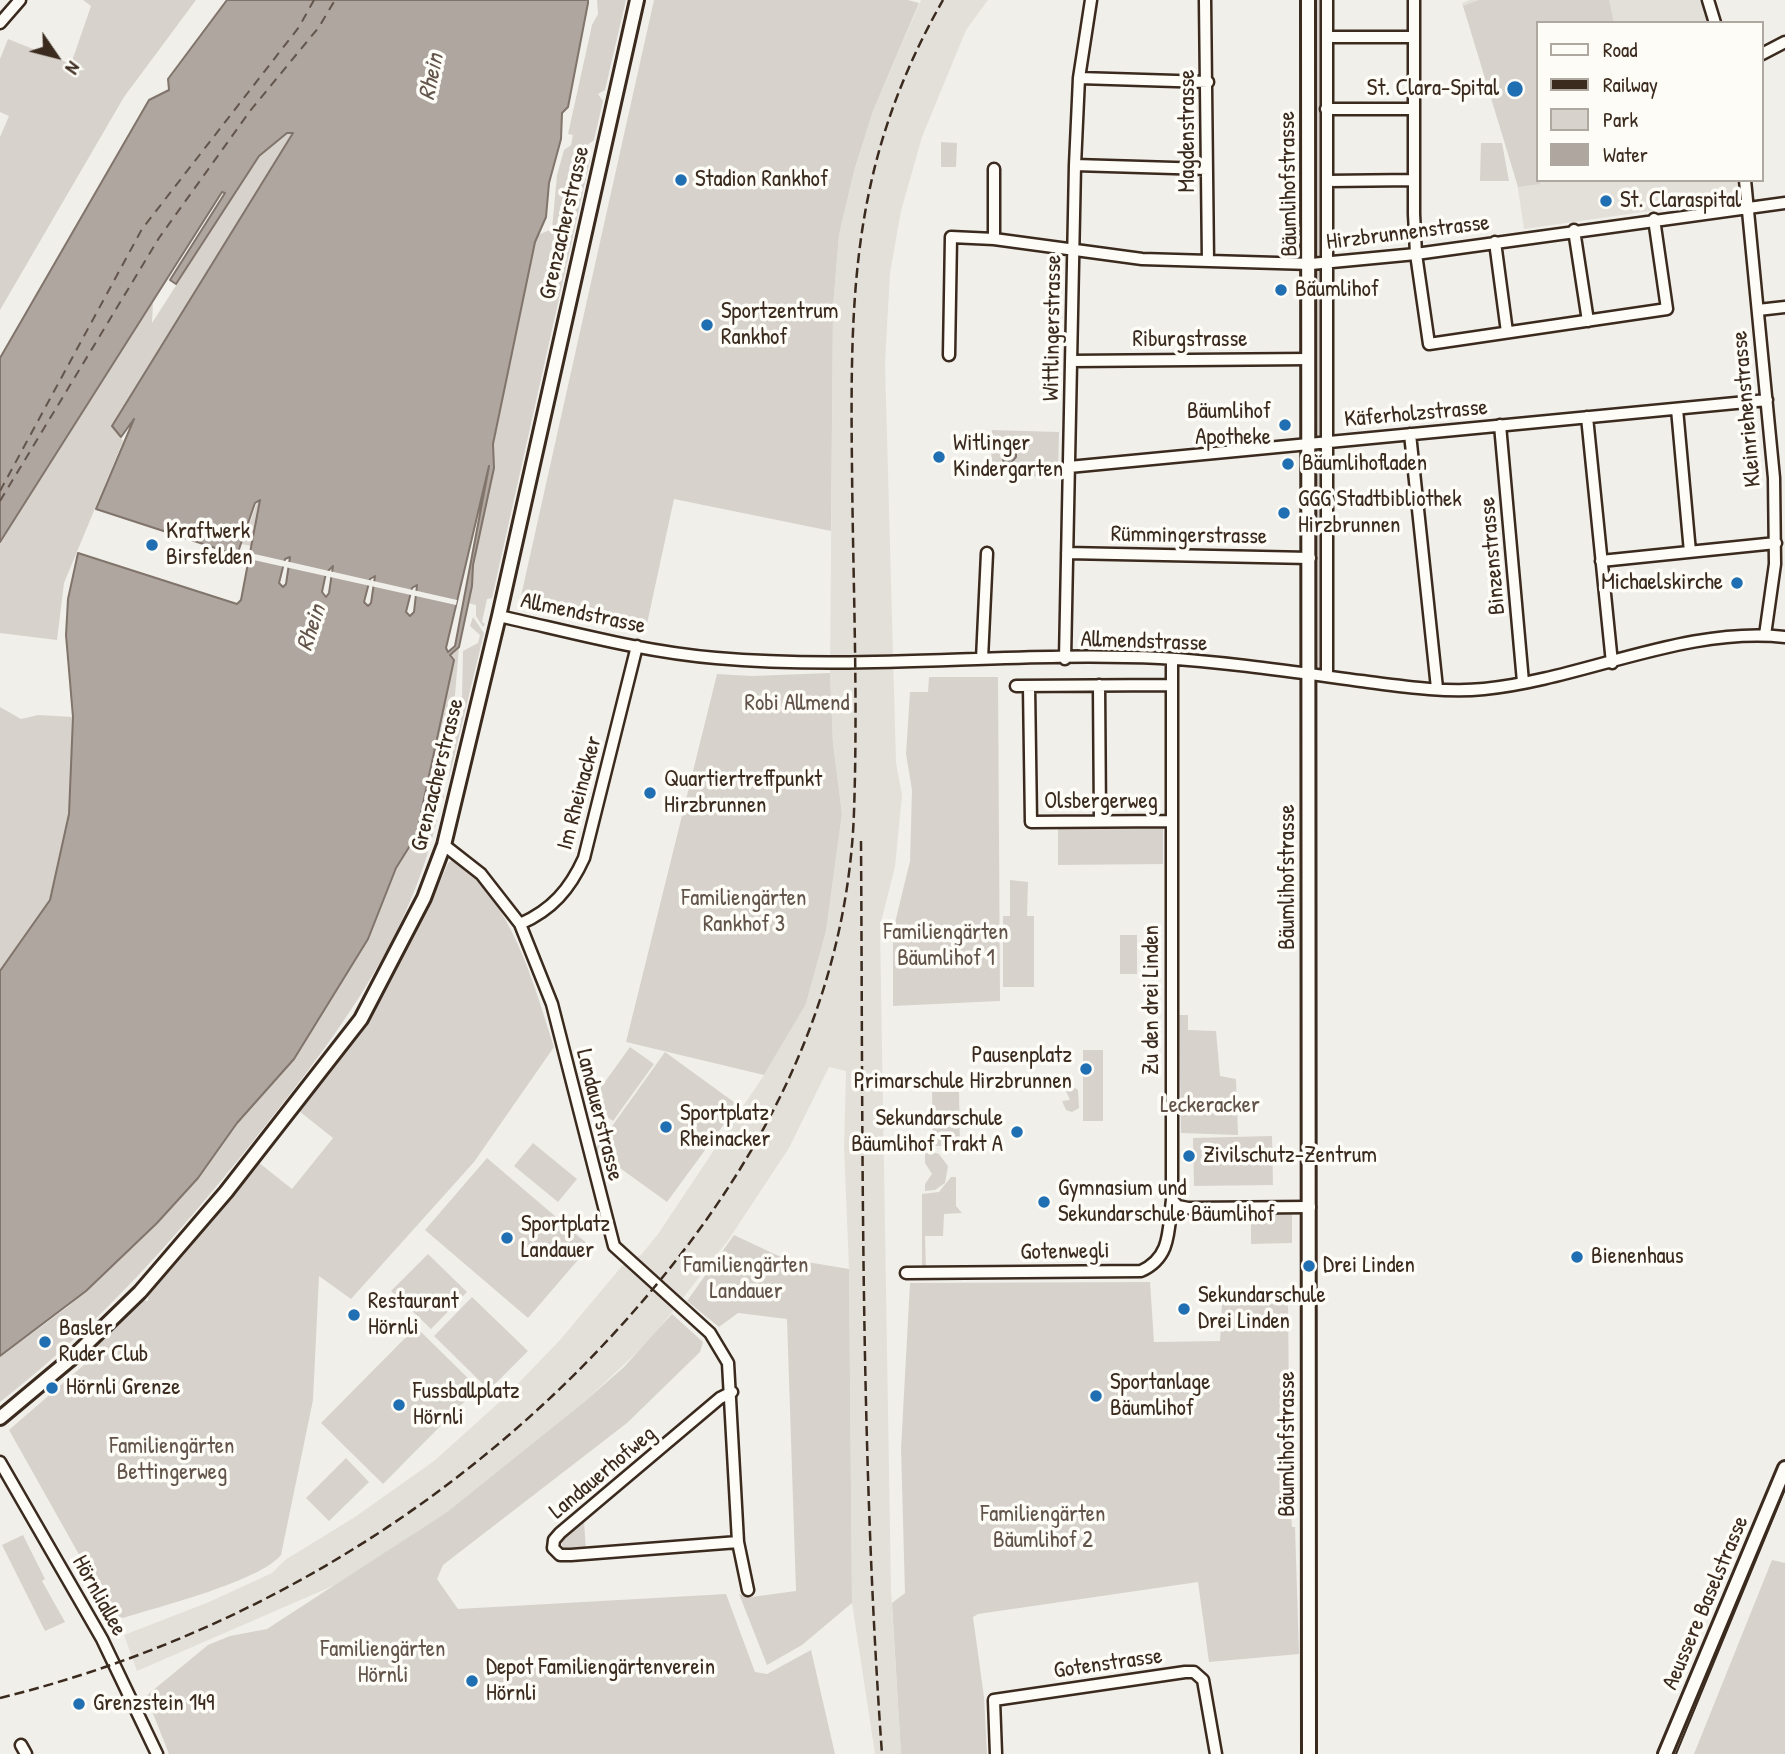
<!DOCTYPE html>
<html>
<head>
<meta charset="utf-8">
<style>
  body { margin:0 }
  #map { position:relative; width:1785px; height:1754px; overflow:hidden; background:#f1efea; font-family:"Patrick Hand",sans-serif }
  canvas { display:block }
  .legend { position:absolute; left:1536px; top:21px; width:228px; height:161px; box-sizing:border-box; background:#fdfcf7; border:2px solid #afa8a0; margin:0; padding:9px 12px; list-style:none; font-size:21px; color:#3b2a1e }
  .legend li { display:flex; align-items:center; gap:14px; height:35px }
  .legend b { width:35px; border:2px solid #afa8a0 }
  .north { position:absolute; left:21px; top:21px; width:70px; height:70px; -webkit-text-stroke:5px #fdfcf7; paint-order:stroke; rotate:125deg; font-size:19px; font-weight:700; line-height:28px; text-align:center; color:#3b2a1e }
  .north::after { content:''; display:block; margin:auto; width:24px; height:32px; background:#3b2a1e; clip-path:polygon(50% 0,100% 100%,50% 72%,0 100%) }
</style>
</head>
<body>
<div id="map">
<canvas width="1785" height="1754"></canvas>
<ul class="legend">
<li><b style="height:9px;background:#fdfcf7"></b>Road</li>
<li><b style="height:9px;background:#3b2a1e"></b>Railway</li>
<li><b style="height:19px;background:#d7d2cc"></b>Park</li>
<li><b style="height:19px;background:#aea69f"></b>Water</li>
</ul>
<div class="north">N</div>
</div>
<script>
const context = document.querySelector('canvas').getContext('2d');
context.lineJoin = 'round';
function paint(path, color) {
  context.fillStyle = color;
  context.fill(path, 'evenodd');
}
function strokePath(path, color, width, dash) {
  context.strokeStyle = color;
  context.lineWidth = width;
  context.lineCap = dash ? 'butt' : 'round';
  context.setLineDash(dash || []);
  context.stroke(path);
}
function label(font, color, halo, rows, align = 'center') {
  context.font = font + ' "Patrick Hand",sans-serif';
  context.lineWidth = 7;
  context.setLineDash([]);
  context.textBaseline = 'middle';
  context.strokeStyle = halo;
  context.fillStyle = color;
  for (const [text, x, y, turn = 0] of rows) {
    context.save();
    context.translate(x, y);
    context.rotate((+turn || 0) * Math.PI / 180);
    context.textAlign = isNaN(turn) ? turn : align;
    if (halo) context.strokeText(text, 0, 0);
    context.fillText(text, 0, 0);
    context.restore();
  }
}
paint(new Path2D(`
  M921,0H988L966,30L922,137L901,211L890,273L885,363L896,763L902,795L895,867L880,926L891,1590L901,1754H875L852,1603L849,1269L844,1147L846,1071L829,1067L789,1148L729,1239L651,1339L584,1402L447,1512L335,1585L137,1671L124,1635L209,1602L272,1573L285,1560L355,1517L434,1461L504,1398L560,1340L627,1260L641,1255L658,1234L764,1075L806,1004L826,931L842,814L833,743L830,673L833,308L839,235L854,171L873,111Z
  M1470,0H1703L1710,23H1538V180H1739L1741,198L1524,229L1513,156L1462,3Z`), '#e3e0da');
paint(new Path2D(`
  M83,0H196L124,97L0,310V137L9,116L0,112V59L8,39L71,64L91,6Z
  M597,0H626L605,90L598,94L603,101L594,140L586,146V157L590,160L492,598L487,599L482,622L485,624L483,627L476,616V605L468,603L473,565L494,468L493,444L535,242L538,235L552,229L557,175L564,150L571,145L573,135L568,134L592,25L598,14Z
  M654,0H908L919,3L873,111L854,171L839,235L833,308L831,531L674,499L645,633L519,605Z
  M1308,0H1327V676L1308,673Z
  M1479,0H1609L1614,23H1538L1540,184L1518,187L1463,6Z
  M287,133H294L113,425L123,441L64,583L57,640L0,633V542L153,302L152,323L259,156Z
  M941,142L957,143L956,167H941Z
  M1481,143H1502L1509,181H1480Z
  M992,430L1059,432L1058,477L991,475Z
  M258,500L260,503L251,546L242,544Z
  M473,617L484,633L448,782L462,695L463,651L478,643L480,635L470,626Z
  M459,647L452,731L440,780L444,798H434L431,814L437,820C406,948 331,1043 251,1144C172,1242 100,1324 0,1402V1357L69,1306L157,1223L198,1178L237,1123L294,1059L368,939L396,868L416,836L454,660L450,655Z
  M830,673L833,743L842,814L826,931L806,1004L764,1075L626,1042L717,674L752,676Z
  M929,677H998L1000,1001L893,1006V931L910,861L912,790L906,754L910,692H928Z
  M0,707L21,719L38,715L73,717L69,813L50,900L0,971Z
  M1058,826H1163V864L1058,865Z
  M454,858C512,903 532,978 554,1047L474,1162L351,1299L319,1276L313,1400L281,1555C260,1581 158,1607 123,1618L113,1615L9,1430L85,1364L82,1360L143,1300L148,1301V1295L184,1255L258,1162L292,1189L333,1138L299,1111L370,1021L435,894L448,863Z
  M1010,880L1028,882L1027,916H1034V987H1003V916H1010Z
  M1120,935H1137V974H1120Z
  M1179,1015H1188V1030L1216,1031L1220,1076L1236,1079L1238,1135L1181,1133Z
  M630,1047L654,1064L613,1121L589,1104Z
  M1083,1050H1103V1121H1083Z
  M665,1052L738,1105L667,1202L595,1150Z
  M1072,1086L1078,1090L1079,1108L1072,1112L1066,1110L1062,1101L1070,1100L1066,1091Z
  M932,1092H959L960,1146H933Z
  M1272,1136L1273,1185L1194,1186L1193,1138Z
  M533,1143L577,1179L558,1202L514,1166Z
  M925,1150L939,1154L948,1166L945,1183L935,1190L925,1191V1184L932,1174L925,1163Z
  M487,1158L590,1246L528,1318L425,1230Z
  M951,1177H956V1206L962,1213L944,1214L943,1236H925L926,1270L922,1266V1194L939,1192Z
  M1292,1213V1243L1251,1244V1214Z
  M734,1235L783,1258L849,1269L852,1603L802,1645L767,1665L739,1594L751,1597L796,1591L787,1319L738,1313L719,1327L687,1301Z
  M428,1254L467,1292L431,1329L391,1291Z
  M1150,1282L1154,1342L1220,1341L1222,1302L1288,1304L1290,1498L1292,1527H1295L1299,1654L1209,1662L1198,1582L978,1614L973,1617L984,1697L987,1754H901L892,1603L905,1593L901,1449L910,1283Z
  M472,1297L528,1351L489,1390L434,1336Z
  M672,1314L703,1342L700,1352L627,1423L443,1565L437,1579L458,1609L726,1594L755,1672L767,1674L811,1650L835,1754H169L146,1696L208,1645L230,1636L267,1629L447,1512L584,1402L624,1367Z
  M416,1327L478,1388L383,1484L321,1423Z
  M346,1458L369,1482L329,1521L306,1498Z
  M584,1521L586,1551L563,1549L561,1539Z
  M23,1535L45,1579L42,1581L65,1622L45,1631L2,1545Z
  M1772,1560L1785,1563V1754H1694Z`), '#d7d2cc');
const water = new Path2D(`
  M227,0H588V3L568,107L562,113L561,139L549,183L546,217L535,242L493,444L494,468L473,565L472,586L459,647L450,655L454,660L416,836L396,868L368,939L294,1059L237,1123L198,1178L157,1223L86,1291L0,1356V971L50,900L69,814L73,717L66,635L68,599L78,553L237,604L241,600L260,500L255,503L237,555L96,509L134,419L121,437L112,426L293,133H287L259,156L176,284L170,280L225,193L222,192L0,542V358L149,100L169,90L168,79ZM489,466L455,646L448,652L446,648ZM290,557L286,584L283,587L279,583L285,559ZM333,566L329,593L326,597L322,592L326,573ZM375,576L371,603L368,606L364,602L370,579ZM417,585L414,612L410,616L406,612L412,588Z
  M1008,442L1016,449V457L1008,467L1004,464L1001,448Z`);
paint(water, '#aea69f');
strokePath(water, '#80746b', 2);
paint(new Path2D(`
  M250,553L457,600L456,605L249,559Z`), '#f1efea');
strokePath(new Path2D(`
  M0,491L142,229L299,27L314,0
  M0,501L159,238L250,111L319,27L335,0`), '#63554b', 2, [9, 7]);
const minor = new Path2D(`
  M1205,0L1208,261
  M1327,0V676
  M1414,0V214L1416,254L1429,344L1667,309L1654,219
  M1708,0L1715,23
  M0,23L20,0
  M1327,37H1413
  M1762,54L1785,42
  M1079,78L1208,82
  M1326,109H1414
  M1075,165L1207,169
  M1745,180L1774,478L1775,564L1765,635
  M1327,181L1414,180
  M1574,230L1588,321
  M994,239V169
  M1495,242L1507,332
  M1758,310L1785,307
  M949,355L951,237L994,239L1142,259L1311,264L1416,254L1785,203
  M1071,361L1309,359
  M1677,409L1690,552
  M1587,417L1612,663
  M1500,425L1523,682
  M1410,434L1437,688
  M1069,467L1767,400
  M1067,553L1310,558
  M1601,561L1776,543
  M499,616C571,632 643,652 716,658C864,671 1012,651 1160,658C1227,662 1294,672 1361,681C1400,686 1444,693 1484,689C1584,679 1684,626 1785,637
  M982,659L987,553
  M1065,659L1075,165L1079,78L1091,0
  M1099,685L1100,821
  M1016,686L1170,685
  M1029,686L1031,822L1171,821
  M444,845L481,874L520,924L552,1004L614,1246L710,1333L728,1363L738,1542L748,1590
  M520,924C552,910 570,889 584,858L637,646
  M1172,1200L1178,1206L1188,1208L1310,1207
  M906,1273L1141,1271C1172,1257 1168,1229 1172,1200V660
  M732,1392L720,1398L560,1533L554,1540L553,1548L560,1555H571L738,1542
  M0,1462L102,1639L157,1754
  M21,1745L26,1754
  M996,1754L994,1700L1185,1672H1194L1203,1680L1216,1754`);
const major = new Path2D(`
  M1308,0L1309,1754
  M0,1418L73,1357L140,1292L226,1192L361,1019L424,898L444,845L499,616L637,0
  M1665,1754L1785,1468`);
strokePath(minor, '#3b2a1e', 15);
strokePath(major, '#3b2a1e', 18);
strokePath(minor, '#fdfcf7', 10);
strokePath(major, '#fdfcf7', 12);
strokePath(new Path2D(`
  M1676,1754L1785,1489`), '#3b2a1e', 2);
strokePath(new Path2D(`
  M861,841C863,1146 860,1450 882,1754
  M0,1698C267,1632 504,1478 674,1263C778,1131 848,981 854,812C858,697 853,582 852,468C850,290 852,160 943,0`), '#3b2a1e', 2.5, [10, 5]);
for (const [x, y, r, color] of [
  [1515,89,9,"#1f6fb2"],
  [681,180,7,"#1f6fb2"],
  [1606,201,7,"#1f6fb2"],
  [1281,290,7,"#1f6fb2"],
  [707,325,7,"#1f6fb2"],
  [1285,425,7,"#1f6fb2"],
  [939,457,7,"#1f6fb2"],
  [1288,464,7,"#1f6fb2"],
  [1284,513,7,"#1f6fb2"],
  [152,545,7,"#1f6fb2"],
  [1737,583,7,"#1f6fb2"],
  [650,793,7,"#1f6fb2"],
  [1086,1069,7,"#1f6fb2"],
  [666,1127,7,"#1f6fb2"],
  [1017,1132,7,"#1f6fb2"],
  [1189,1156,7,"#1f6fb2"],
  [1044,1202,7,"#1f6fb2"],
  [507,1238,7,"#1f6fb2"],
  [1577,1257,7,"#1f6fb2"],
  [1309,1266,7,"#1f6fb2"],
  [1184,1309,7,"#1f6fb2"],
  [354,1315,7,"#1f6fb2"],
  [45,1342,7,"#1f6fb2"],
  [52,1388,7,"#1f6fb2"],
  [1096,1396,7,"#1f6fb2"],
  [399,1405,7,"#1f6fb2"],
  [472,1681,7,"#1f6fb2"],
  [79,1704,7,"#1f6fb2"]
]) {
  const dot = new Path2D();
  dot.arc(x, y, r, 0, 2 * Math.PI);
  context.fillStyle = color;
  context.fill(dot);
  strokePath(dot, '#fdfcf7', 2.5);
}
label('23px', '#3b2a1e', '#fdfcf7', [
  ["St. Clara-Spital",1499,89,"right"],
  ["Stadion Rankhof",695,180],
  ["St. Claraspital",1620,201],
  ["Bäumlihof",1295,290],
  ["Sportzentrum",721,312],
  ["Rankhof",721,338],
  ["Bäumlihof",1271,412,"right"],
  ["Apotheke",1271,438,"right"],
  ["Witlinger",953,444],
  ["Kindergarten",953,470],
  ["Bäumlihofladen",1302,464],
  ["GGG Stadtbibliothek",1298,500],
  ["Hirzbrunnen",1298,526],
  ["Kraftwerk",166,532],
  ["Birsfelden",166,558],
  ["Michaelskirche",1723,583,"right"],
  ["Quartiertreffpunkt",664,780],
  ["Hirzbrunnen",664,806],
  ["Pausenplatz",1072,1056,"right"],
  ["Primarschule Hirzbrunnen",1072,1082,"right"],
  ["Sportplatz",680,1114],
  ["Rheinacker",680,1140],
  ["Sekundarschule",1003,1119,"right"],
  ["Bäumlihof Trakt A",1003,1145,"right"],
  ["Zivilschutz-Zentrum",1203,1156],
  ["Gymnasium und",1058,1189],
  ["Sekundarschule Bäumlihof",1058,1215],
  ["Sportplatz",521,1225],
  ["Landauer",521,1251],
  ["Bienenhaus",1591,1257],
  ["Drei Linden",1323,1266],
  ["Sekundarschule",1198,1296],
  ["Drei Linden",1198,1322],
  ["Restaurant",368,1302],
  ["Hörnli",368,1328],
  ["Basler",59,1329],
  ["Ruder Club",59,1355],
  ["Sportanlage",1110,1383],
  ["Bäumlihof",1110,1409],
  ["Hörnli Grenze",66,1388],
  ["Fussballplatz",413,1392],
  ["Hörnli",413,1418],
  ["Depot Familiengärtenverein",486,1668],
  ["Hörnli",486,1694],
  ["Grenzstein 149",93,1704]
], 'left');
label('23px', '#3b2a1e', '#fdfcf7', [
  ["Magdenstrasse",1188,131,-90],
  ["Bäumlihofstrasse",1289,184,-91],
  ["Grenzacherstrasse",565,223,-77],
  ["Hirzbrunnenstrasse",1408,233,-7],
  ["Wittlingerstrasse",1053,328,-89],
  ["Riburgstrasse",1190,340],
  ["Kleinriehenstrasse",1747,409,-95],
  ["Käferholzstrasse",1416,414,-5],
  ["Rümmingerstrasse",1189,536,1],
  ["Binzenstrasse",1493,556,-95],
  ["Allmendstrasse",583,614,12],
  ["Allmendstrasse",1144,642,2],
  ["Grenzacherstrasse",438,775,-76],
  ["Im Rheinacker",580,793,-75],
  ["Olsbergerweg",1101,802],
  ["Bäumlihofstrasse",1288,877,-90],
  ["Zu den drei Linden",1152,1000,-90],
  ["Landauerstrasse",599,1115,76],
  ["Gotenwegli",1065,1252,-1],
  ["Bäumlihofstrasse",1288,1444,-90],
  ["Landauerhofweg",603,1473,-40],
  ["Hörnliallee",99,1596,61],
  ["Aeussere Baselstrasse",1706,1603,-67],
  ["Gotenstrasse",1108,1664,-8]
]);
label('23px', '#62544a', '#fdfcf7', [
  ["Robi Allmend",797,704],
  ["Familiengärten",744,899],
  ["Rankhof 3",744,925],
  ["Familiengärten",946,933],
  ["Bäumlihof 1",946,959],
  ["Leckeracker",1210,1106],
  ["Familiengärten",746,1266],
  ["Landauer",746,1292],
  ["Familiengärten",172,1447],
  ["Bettingerweg",172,1473],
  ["Familiengärten",1043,1515],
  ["Bäumlihof 2",1043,1541],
  ["Familiengärten",383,1650],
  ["Hörnli",383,1676]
]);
label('italic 24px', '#63554b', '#fdfcf7', [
  ["Rhein",432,77,-78],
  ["Rhein",312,628,-72]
]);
</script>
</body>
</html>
